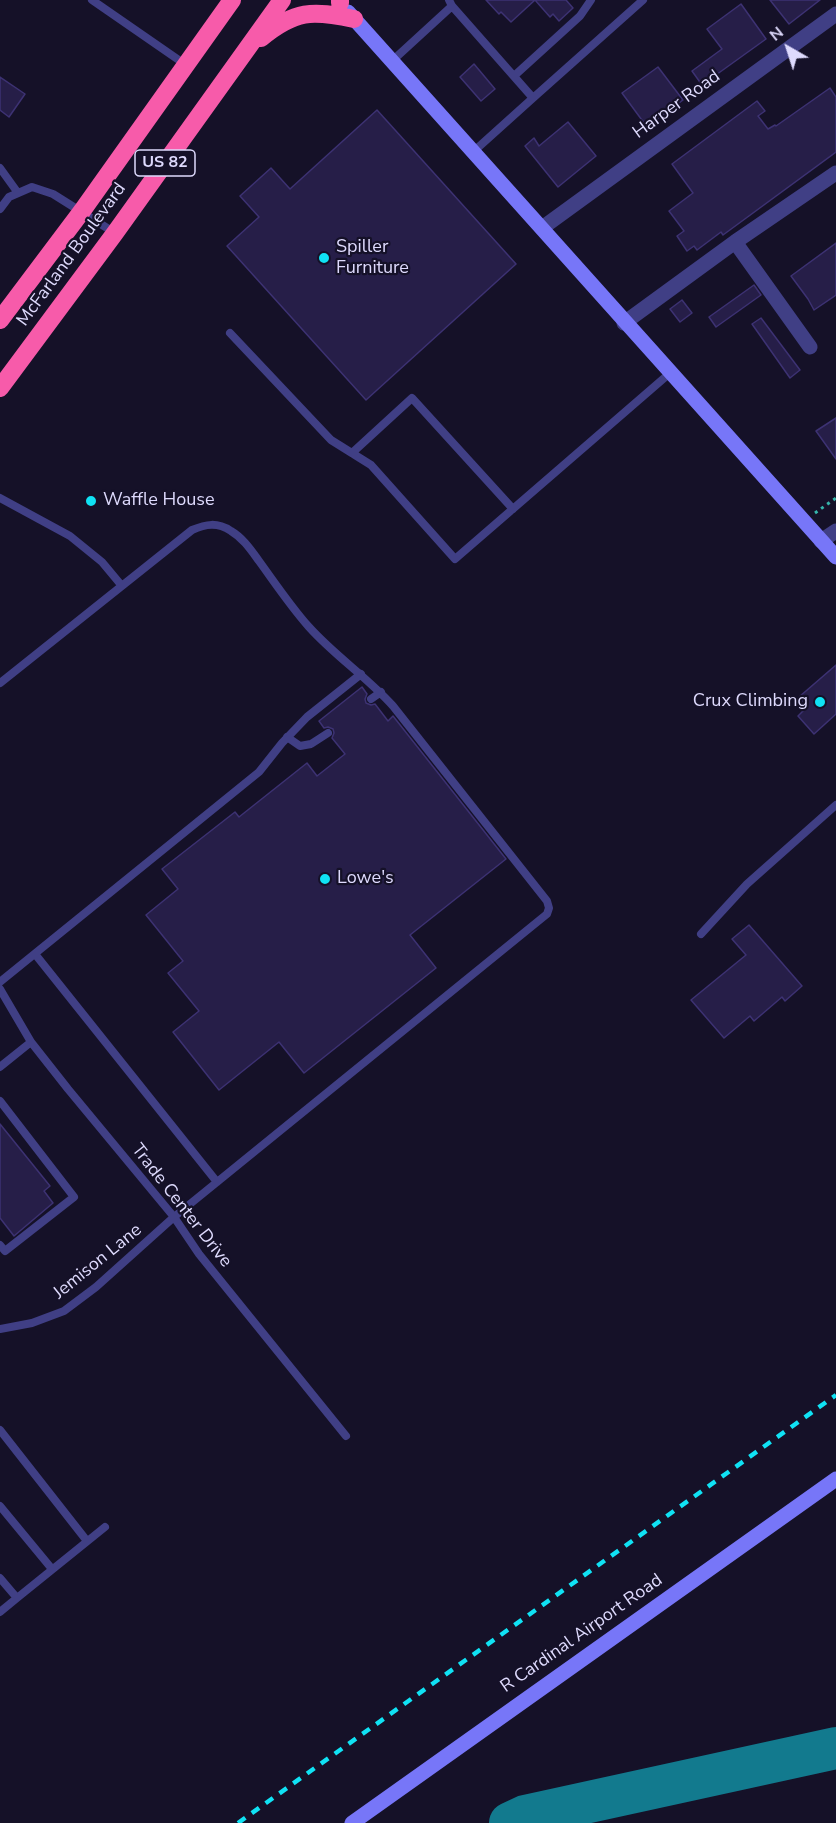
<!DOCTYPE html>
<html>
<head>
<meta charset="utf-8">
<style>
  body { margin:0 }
  #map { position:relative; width:836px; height:1823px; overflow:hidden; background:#151128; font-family:"Nunito Sans",sans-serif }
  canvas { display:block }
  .north { position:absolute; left:758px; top:18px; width:60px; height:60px; -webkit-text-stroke:4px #151128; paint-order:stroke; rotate:321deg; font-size:16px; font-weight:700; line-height:24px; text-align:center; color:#dedafd }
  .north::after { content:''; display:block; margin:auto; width:21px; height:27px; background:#dedafd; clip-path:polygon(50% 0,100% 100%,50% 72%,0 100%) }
</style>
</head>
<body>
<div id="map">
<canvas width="836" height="1823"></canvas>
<div class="north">N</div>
</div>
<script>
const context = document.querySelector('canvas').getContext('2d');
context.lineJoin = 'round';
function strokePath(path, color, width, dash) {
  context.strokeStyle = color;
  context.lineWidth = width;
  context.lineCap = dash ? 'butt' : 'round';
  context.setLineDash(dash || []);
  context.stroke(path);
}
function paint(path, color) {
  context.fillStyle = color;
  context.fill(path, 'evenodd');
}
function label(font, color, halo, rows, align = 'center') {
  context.font = font + ' "Nunito Sans",sans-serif';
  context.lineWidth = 4.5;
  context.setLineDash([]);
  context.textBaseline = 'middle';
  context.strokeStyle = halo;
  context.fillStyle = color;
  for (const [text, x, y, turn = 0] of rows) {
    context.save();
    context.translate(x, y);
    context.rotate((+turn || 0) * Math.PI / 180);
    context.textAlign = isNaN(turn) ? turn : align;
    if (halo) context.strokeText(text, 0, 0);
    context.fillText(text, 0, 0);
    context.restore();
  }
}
strokePath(new Path2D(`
  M510,1823L525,1816L836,1748`), '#127a8e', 42);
const building = new Path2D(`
  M486,0H566L573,8L559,21L553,14L550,17L535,0L511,22L501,12L499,14Z
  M770,0H820L789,24Z
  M741,4L766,39L702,85L692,71L722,49L707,29Z
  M474,64L495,89L481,101L460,77Z
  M658,67L683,100L647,127L622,93Z
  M0,77L25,94L9,117L0,110Z
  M830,88L836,97V152L723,235L721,232L697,250L694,246L687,251L677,236L684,231L669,211L693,193L672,164L757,101L765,111L758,116L768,129L775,125L776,126Z
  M377,110L516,264L366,400L227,246L259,217L240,196L271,168L290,189Z
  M568,122L596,156L558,187L525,146L534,138L539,146Z
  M836,243V295L814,310L808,299L791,276Z
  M754,285L761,295L716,327L709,317Z
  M682,300L692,313L680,322L670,309Z
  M761,318L800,370L790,378L752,324Z
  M836,418V459L816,431Z
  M836,665V714L814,734L798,716L808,706L799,697Z
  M362,687L367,694L365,699L366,703L371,705L375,704L388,721L393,716L506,859L410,935L436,968L304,1073L279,1042L219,1090L173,1032L199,1011L168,973L183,961L146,915L178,889L162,869L235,812L239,817L307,763L317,776L345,754L332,738L334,733L333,729L328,727L324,728L319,721Z
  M749,925L802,986L785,1001L782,997L754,1021L750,1016L724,1038L691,1000L746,955L732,939Z
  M0,1124L50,1186L44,1191L53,1203L14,1236L0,1218Z`);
paint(building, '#261e48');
strokePath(building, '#3d3273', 1.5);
strokePath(new Path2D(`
  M815,513L836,498`), '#36b5ab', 3, [3, 4.5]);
strokePath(new Path2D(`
  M92,0L186,65
  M449,0L452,6L533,98L643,0
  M392,61L452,6
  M514,76L580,16L591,0
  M473,152L533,98
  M0,168L18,193
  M0,209L9,197L32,187L53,194L115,233
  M230,333L331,440L371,465L455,559L670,373
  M352,453L412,398L513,509
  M0,498L70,536L102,562L122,586
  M0,683L192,530C206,524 217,522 231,531C243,538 251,550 259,561C275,583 291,607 309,627C335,656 367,677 393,706L547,901L549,908L547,914L174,1217L96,1287L64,1311L32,1323L0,1329
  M371,699L381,692
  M287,737L300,746L311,744L328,733
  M701,934L747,884L836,805
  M35,954L217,1182
  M0,982L259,772L282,743L307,717L361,674
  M0,989L31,1042L68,1089L174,1217L199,1254L346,1436
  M0,1067L31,1042
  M0,1101L74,1197L5,1251L0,1245
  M0,1430L87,1541
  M0,1506L52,1569
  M0,1578L17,1598L0,1612
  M17,1598L105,1527`), '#403f85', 8);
strokePath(new Path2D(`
  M542,228L836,14
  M735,242L810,347
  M624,323L735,242L836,173
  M821,541L836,531`), '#403f85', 15);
strokePath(new Path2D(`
  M348,12L836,557
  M352,1823L836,1479`), '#7776f8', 15);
strokePath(new Path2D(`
  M340,0V3
  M261,38C295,10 312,10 354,19
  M0,320L82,211L232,0
  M0,388L115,233L282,0`), '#f75baa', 18);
strokePath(new Path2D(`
  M238,1823L836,1395`), '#10e2f4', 4.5, [9, 8]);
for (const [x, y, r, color] of [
  [324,258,6,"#10e2f4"],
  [91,501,6,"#10e2f4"],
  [820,702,6,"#10e2f4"],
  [325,879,6,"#10e2f4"]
]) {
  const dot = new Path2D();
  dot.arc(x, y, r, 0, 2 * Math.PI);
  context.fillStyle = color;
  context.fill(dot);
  strokePath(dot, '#151128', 2);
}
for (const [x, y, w] of [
  [165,163,60]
]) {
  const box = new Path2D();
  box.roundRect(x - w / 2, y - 13, w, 26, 4.5);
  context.fillStyle = '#151128';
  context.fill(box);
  strokePath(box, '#dedafd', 1.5);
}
label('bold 16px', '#dedafd', null, [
  ["US 82",165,163]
]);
label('18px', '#dedafd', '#151128', [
  ["Harper Road",677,105,-36],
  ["McFarland Boulevard",72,255,-54],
  ["Trade Center Drive",181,1206,52],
  ["Jemison Lane",98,1262,-39],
  ["R Cardinal Airport Road",582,1634,-35]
]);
label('18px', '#dedafd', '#151128', [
  ["Spiller",336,248],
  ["Furniture",336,269],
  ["Waffle House",103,501],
  ["Crux Climbing",808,702,"right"],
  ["Lowe's",337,879]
], 'left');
</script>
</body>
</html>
